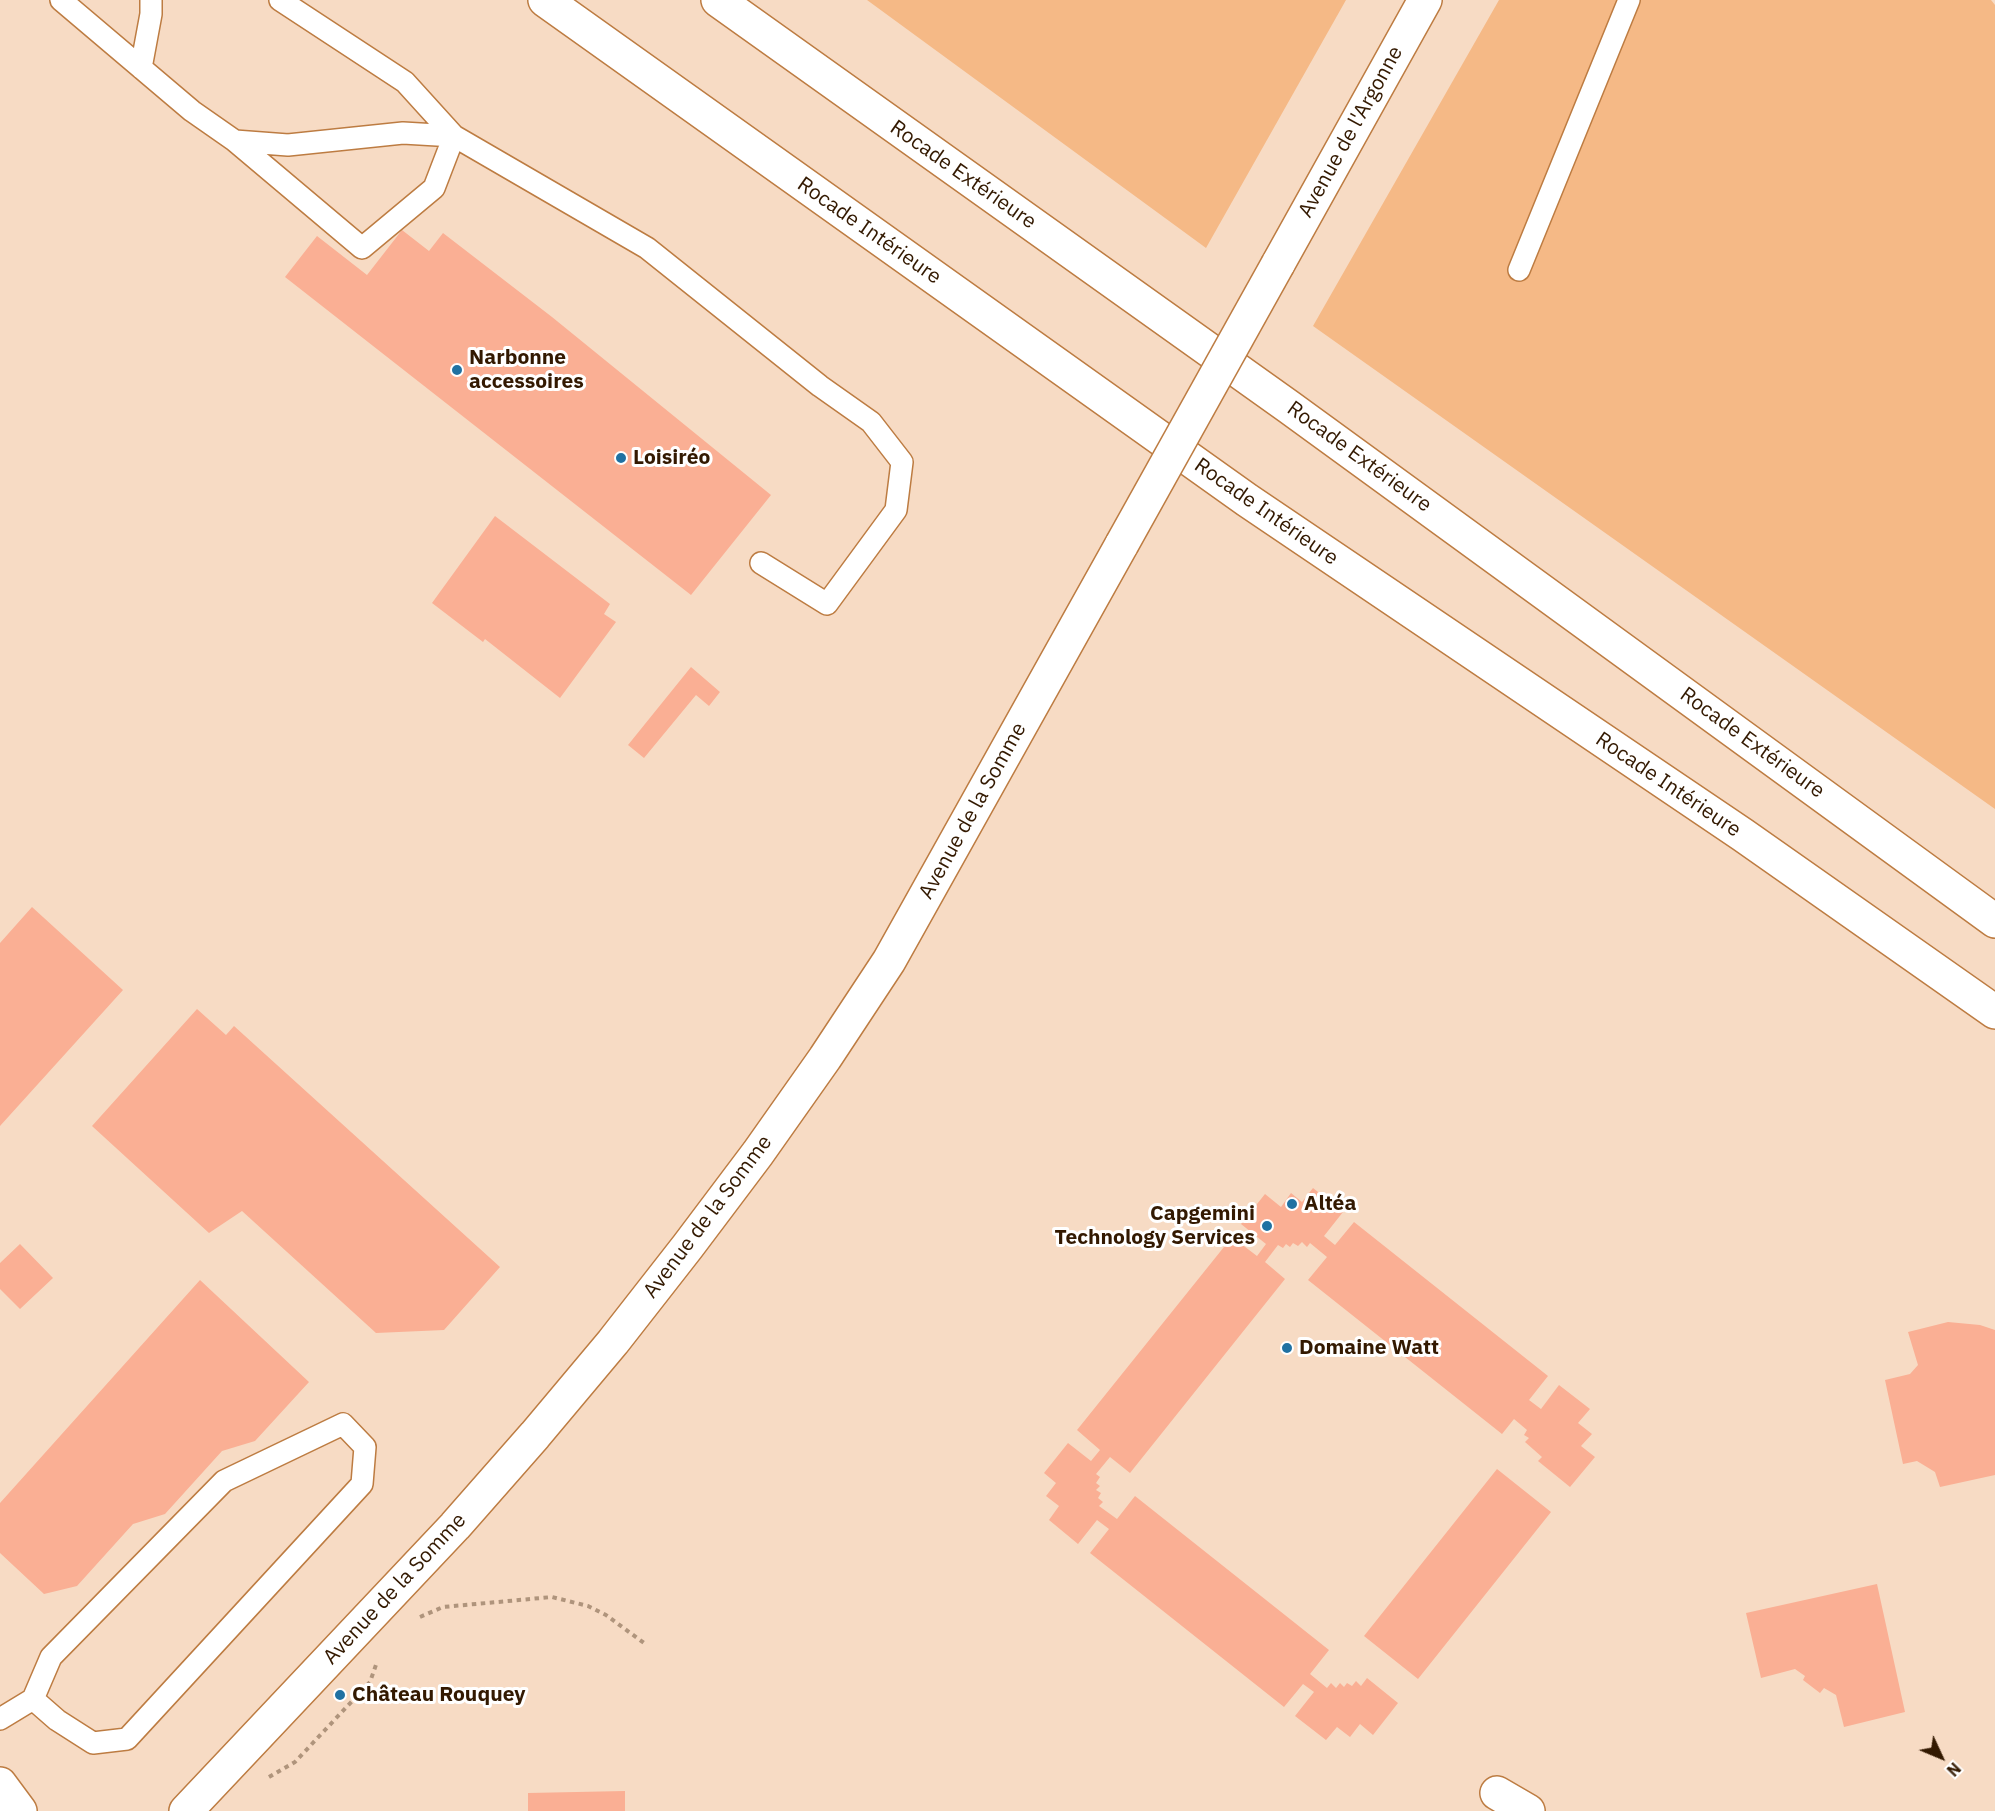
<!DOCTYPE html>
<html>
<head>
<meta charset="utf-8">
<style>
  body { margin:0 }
  #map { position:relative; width:1995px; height:1811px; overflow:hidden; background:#f7dbc4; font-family:"IBM Plex Sans",sans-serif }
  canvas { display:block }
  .north { position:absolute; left:1911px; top:1727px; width:60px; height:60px; -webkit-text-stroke:4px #fff; paint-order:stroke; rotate:134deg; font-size:16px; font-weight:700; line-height:24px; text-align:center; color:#331901 }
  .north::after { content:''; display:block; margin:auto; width:21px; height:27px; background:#331901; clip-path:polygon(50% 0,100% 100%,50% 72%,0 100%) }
</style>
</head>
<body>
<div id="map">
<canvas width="1995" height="1811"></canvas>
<div class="north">N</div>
</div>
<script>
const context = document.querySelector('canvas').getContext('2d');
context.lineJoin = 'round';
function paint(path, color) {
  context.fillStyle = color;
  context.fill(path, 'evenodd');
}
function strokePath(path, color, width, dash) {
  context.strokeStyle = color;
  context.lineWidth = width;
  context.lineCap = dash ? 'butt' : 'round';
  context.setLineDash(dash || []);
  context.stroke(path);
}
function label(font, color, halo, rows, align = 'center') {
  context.font = font + ' "IBM Plex Sans",sans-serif';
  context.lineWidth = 6;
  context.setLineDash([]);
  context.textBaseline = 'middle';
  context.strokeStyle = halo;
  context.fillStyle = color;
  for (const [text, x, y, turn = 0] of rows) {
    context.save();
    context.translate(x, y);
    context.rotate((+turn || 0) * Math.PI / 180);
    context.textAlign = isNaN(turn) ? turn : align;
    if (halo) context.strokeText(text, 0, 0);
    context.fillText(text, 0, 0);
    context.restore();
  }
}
paint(new Path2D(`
  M867,0H1346L1206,248Z
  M1499,0H1991L1995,5V809L1313,326Z`), '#f5b986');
paint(new Path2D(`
  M402,230L429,251L443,233L552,317L771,495L691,595L285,277L317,236L367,275Z
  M495,516L610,604L604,614L616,622L560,698L485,639L483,642L432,603Z
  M691,667L720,692L709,706L696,695L644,758L628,745Z
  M32,907L123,990L0,1126V943Z
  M197,1009L226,1035L234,1026L500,1267L444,1330L376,1333L242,1211L209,1233L92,1126Z
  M1313,1188L1343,1212L1324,1236L1335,1245L1354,1222L1548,1376L1529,1400L1541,1409L1559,1385L1590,1409L1578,1423L1592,1434L1581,1446L1595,1457L1570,1487L1538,1461L1542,1457L1525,1442L1529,1438L1524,1435L1527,1430L1514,1419L1502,1434L1308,1280L1327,1257L1310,1243L1307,1247L1302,1242L1298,1246L1293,1243L1290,1247L1286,1244L1283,1248L1278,1245L1265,1262L1285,1279L1130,1473L1110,1457L1096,1474L1100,1477L1096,1483L1100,1486L1096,1490L1101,1493L1098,1498L1103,1502L1099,1506L1117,1519L1135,1496L1329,1650L1310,1674L1327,1688L1331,1683L1336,1688L1340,1683L1344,1687L1347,1683L1352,1686L1356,1681L1361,1686L1367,1678L1398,1703L1373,1735L1360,1724L1350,1737L1337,1727L1326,1740L1295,1716L1314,1692L1303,1684L1284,1707L1090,1553L1109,1529L1097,1520L1078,1544L1049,1520L1059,1506L1046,1496L1056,1483L1044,1473L1068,1443L1091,1461L1100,1450L1077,1430L1232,1237L1257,1256L1266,1244L1241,1224L1265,1194L1281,1207L1291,1193L1302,1202Z
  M20,1244L53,1278L20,1309L0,1289V1263Z
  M200,1280L309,1382L255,1441L222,1451L165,1514L133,1524L77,1586L44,1594L0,1553V1503Z
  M1948,1322L1980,1325L1995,1330V1475L1940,1487L1935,1472L1917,1461L1903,1464L1885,1380L1910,1374L1918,1365L1908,1332Z
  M1497,1469L1551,1512L1418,1679L1364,1636Z
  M1877,1584L1905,1712L1844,1727L1836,1695L1824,1688L1820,1693L1803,1680L1805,1676L1795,1669L1761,1678L1746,1613Z
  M625,1791V1811H528V1793Z`), '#faaf94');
const lane = new Path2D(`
  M61,0L192,111L235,141L288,145L403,133L454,136L647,248L820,386L871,422L902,462L896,510L827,604L761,563
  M141,68L151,14V0
  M235,141L362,248L434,188L454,136L405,82L280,0
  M1519,270L1629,0
  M0,1719L33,1699L51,1657L224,1481L343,1424L365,1447L362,1484L127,1739L93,1743L57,1720L33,1699`);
const street = new Path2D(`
  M0,1784L20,1811
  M1497,1793L1528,1811`);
const secondary = new Path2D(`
  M1278,264L1425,0
  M186,1811L455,1526L535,1435L613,1342L688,1246L758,1153L825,1058L889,961L1122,544`);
const highway = new Path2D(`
  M545,0L1247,500L1743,835L1995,1012
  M718,0L1289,407L1995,921`);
strokePath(lane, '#bd7c42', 24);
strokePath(street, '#bd7c42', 36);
strokePath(secondary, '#bd7c42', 36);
strokePath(highway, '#bd7c42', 36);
strokePath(new Path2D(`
  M420,1617L443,1607L552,1597L588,1606L606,1615L644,1643
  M269,1777L295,1762L370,1682L377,1662`), '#af947c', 4, [4.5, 4.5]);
strokePath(lane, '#fff', 21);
strokePath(street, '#fff', 33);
strokePath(secondary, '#fff', 33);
strokePath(highway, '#fff', 33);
const secondaryBridge = new Path2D(`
  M1122,544L1278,264`);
strokePath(secondaryBridge, '#bd7c42', 36, []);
strokePath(secondaryBridge, '#fff', 33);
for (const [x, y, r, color] of [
  [457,370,6,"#2071a2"],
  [621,458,6,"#2071a2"],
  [1292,1204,6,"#2071a2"],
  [1267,1226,6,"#2071a2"],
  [1287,1348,6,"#2071a2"],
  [340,1695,6,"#2071a2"]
]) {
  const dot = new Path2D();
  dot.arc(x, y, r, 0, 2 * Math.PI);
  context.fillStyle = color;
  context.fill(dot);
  strokePath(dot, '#fff', 2);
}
label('21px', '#331901', '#fff', [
  ["Avenue de l'Argonne",1351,132,-61],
  ["Rocade Extérieure",963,175,35],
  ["Rocade Intérieure",869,231,35],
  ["Rocade Extérieure",1359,457,36],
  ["Rocade Intérieure",1266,512,35],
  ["Rocade Extérieure",1752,743,36],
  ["Rocade Intérieure",1668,785,34],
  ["Avenue de la Somme",973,811,-61],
  ["Avenue de la Somme",708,1217,-53],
  ["Avenue de la Somme",395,1589,-47]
]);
label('bold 21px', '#331901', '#fff', [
  ["Narbonne",469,358],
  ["accessoires",469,382],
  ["Loisiréo",633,458],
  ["Altéa",1304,1204],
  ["Capgemini",1255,1214,"right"],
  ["Technology Services",1255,1238,"right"],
  ["Domaine Watt",1299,1348],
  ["Château Rouquey",352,1695]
], 'left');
</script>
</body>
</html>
